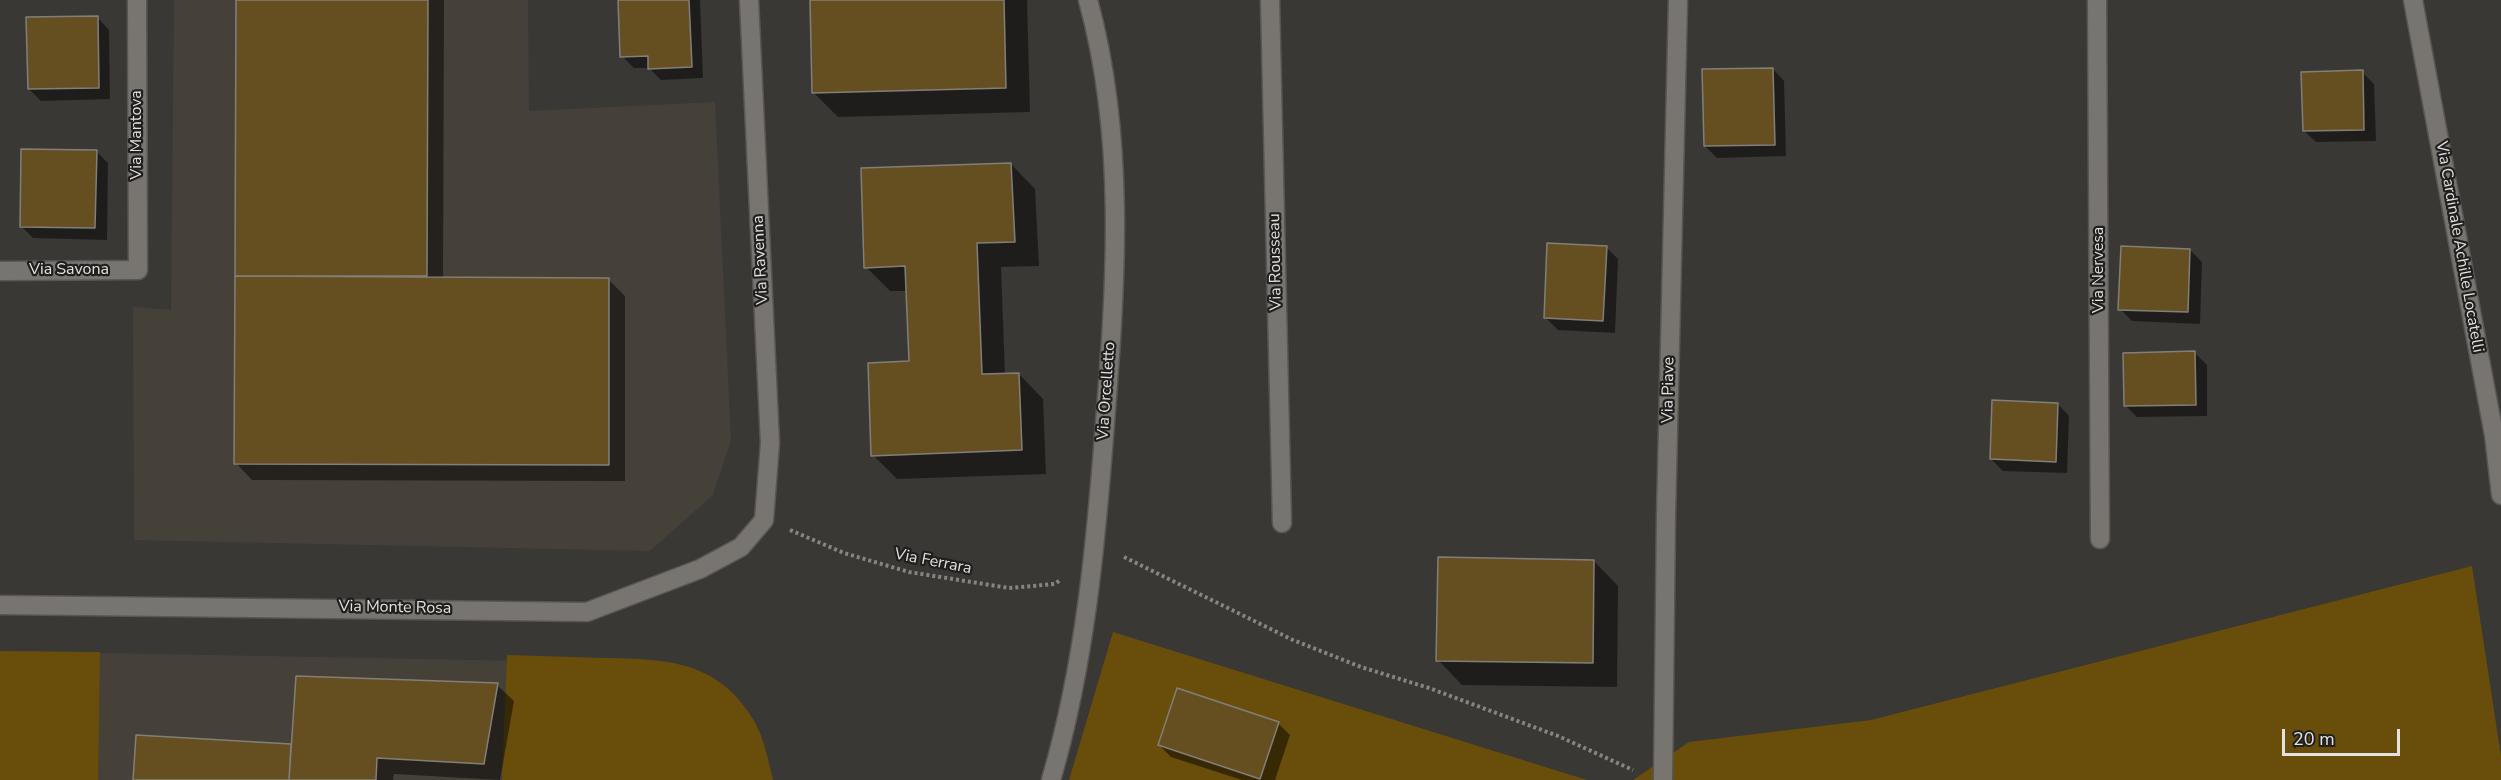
<!DOCTYPE html>
<html>
<head>
<meta charset="utf-8">
<style>
  body { margin:0 }
  #map { position:relative; width:2501px; height:780px; overflow:hidden; background:#393834; font-family:"Nunito Sans",sans-serif }
  canvas { display:block }
  .scale { position:absolute; left:2282px; top:729px; width:118px; height:27px; box-sizing:border-box; border:3px solid #e3e2e0; border-top:0; padding-left:8px; font-size:18px; line-height:21px; white-space:nowrap; color:#e3e2e0; -webkit-text-stroke:4px #201f1d; paint-order:stroke }
</style>
</head>
<body>
<div id="map">
<canvas width="2501" height="780"></canvas>
<div class="scale">20 m</div>
</div>
<script>
const context = document.querySelector('canvas').getContext('2d');
context.lineJoin = 'round';
function paint(path, color) {
  context.fillStyle = color;
  context.fill(path, 'evenodd');
}
function strokePath(path, color, width, dash) {
  context.strokeStyle = color;
  context.lineWidth = width;
  context.lineCap = dash ? 'butt' : 'round';
  context.setLineDash(dash || []);
  context.stroke(path);
}
function label(font, color, halo, rows, align = 'center') {
  context.font = font + ' "Nunito Sans",sans-serif';
  context.lineWidth = 4.5;
  context.setLineDash([]);
  context.textBaseline = 'middle';
  context.strokeStyle = halo;
  context.fillStyle = color;
  for (const [text, x, y, turn = 0] of rows) {
    context.save();
    context.translate(x, y);
    context.rotate((+turn || 0) * Math.PI / 180);
    context.textAlign = isNaN(turn) ? turn : align;
    if (halo) context.strokeText(text, 0, 0);
    context.fillText(text, 0, 0);
    context.restore();
  }
}
paint(new Path2D(`
  M174,0H528L529,111L715,102L731,441L713,495L650,551L134,540L133,307L171,310Z
  M0,651L525,661L510,780H93L0,705Z`), '#464138');
paint(new Path2D(`
  M2472,566L2501,756V780H1633L1689,742L1871,720Z
  M1113,632L1587,780H1069Z
  M0,651L100,652L98,780H0Z
  M507,655C540,656 572,657 604,658C666,659 717,660 753,719C764,737 768,760 773,780H502Z`), '#694d0a');
paint(new Path2D(`
  M238,0H444L443,278L608,279L625,296V481L252,480L236,463Z
  M619,0H700L703,78L661,80L649,68H634L622,56Z
  M811,0H1027L1030,112L838,117L814,93Z
  M98,18L109,30L110,99L41,101L29,89Z
  M1773,69L1784,81L1786,156L1717,158L1705,146Z
  M2362,72L2374,84L2376,141L2316,142L2304,131Z
  M97,152L108,163L107,240L33,238L22,227Z
  M1011,164L1035,189L1039,266L1001,267L1005,375L1019,374L1043,399L1046,474L897,479L873,455L911,363L908,291H890L866,267Z
  M1606,247L1618,259L1615,333L1558,330L1546,318Z
  M2190,250L2202,262L2200,324L2132,321L2120,309Z
  M2195,353L2207,365V416L2137,417L2125,405Z
  M2058,404L2069,416L2067,473L2003,471L1991,459Z
  M1594,561L1618,586L1617,687L1462,685L1438,660Z
  M497,685L514,701L500,780L394,774L393,780H134L137,736L293,745Z
  M1278,723L1290,735L1275,780H1242L1171,757L1159,745Z`), '#0007');
const building = new Path2D(`
  M236,0H428L427,276H235Z
  M618,0H689L692,67L648,69V56L620,57Z
  M810,0H1004L1006,88L812,93Z
  M98,16L99,88L28,89L26,17Z
  M1773,68L1775,145L1704,146L1702,69Z
  M2363,70L2364,130L2303,131L2301,72Z
  M21,149L97,150L95,228L20,227Z
  M1011,163L1015,242L977,243L982,374L1019,373L1022,450L871,456L868,363L909,361L905,266L864,268L861,168Z
  M1547,243L1607,246L1603,321L1544,318Z
  M2121,246L2190,249L2188,312L2118,310Z
  M235,276L609,278V465L234,464Z
  M2195,351L2196,405L2124,406L2123,353Z
  M1992,400L2058,403L2056,462L1990,459Z
  M1438,557L1594,560L1593,663L1436,661Z
  M296,676L498,683L484,764L377,758L376,780H289Z
  M1177,688L1279,722L1260,779L1158,745Z
  M136,735L291,744L289,780H133Z`);
paint(building, '#654e20');
strokePath(building, '#827f7b', 1.5);
const street = new Path2D(`
  M1270,0L1282,523
  M2097,0L2100,539
  M2413,0L2494,435L2501,495
  M0,271L138,270L137,0
  M0,605L587,612L700,569L741,547L764,520L770,443L749,0
  M1051,780C1085,664 1096,543 1105,423C1116,282 1126,138 1088,0
  M1663,780L1666,516L1678,0`);
strokePath(street, '#575653', 21);
strokePath(new Path2D(`
  M790,530L844,553L909,572L1009,588L1055,584L1060,580
  M1124,557L1293,640L1361,667L1429,688L1558,736L1633,770`), '#868582', 4, [3, 3]);
strokePath(street, '#787571', 18);
label('16px', '#e3e2e0', '#201f1d', [
  ["Via Mantova",137,135,-90],
  ["Via Cardinale Achille Locatelli",2459,247,80],
  ["Via Ravenna",761,260,-93],
  ["Via Rousseau",1276,262,-91],
  ["Via Savona",69,270],
  ["Via Nervesa",2099,270,-90],
  ["Via Piave",1669,390,-89],
  ["Via Orcelletto",1107,391,-86],
  ["Via Ferrara",933,562,11],
  ["Via Monte Rosa",395,608,1]
]);
</script>
</body>
</html>
